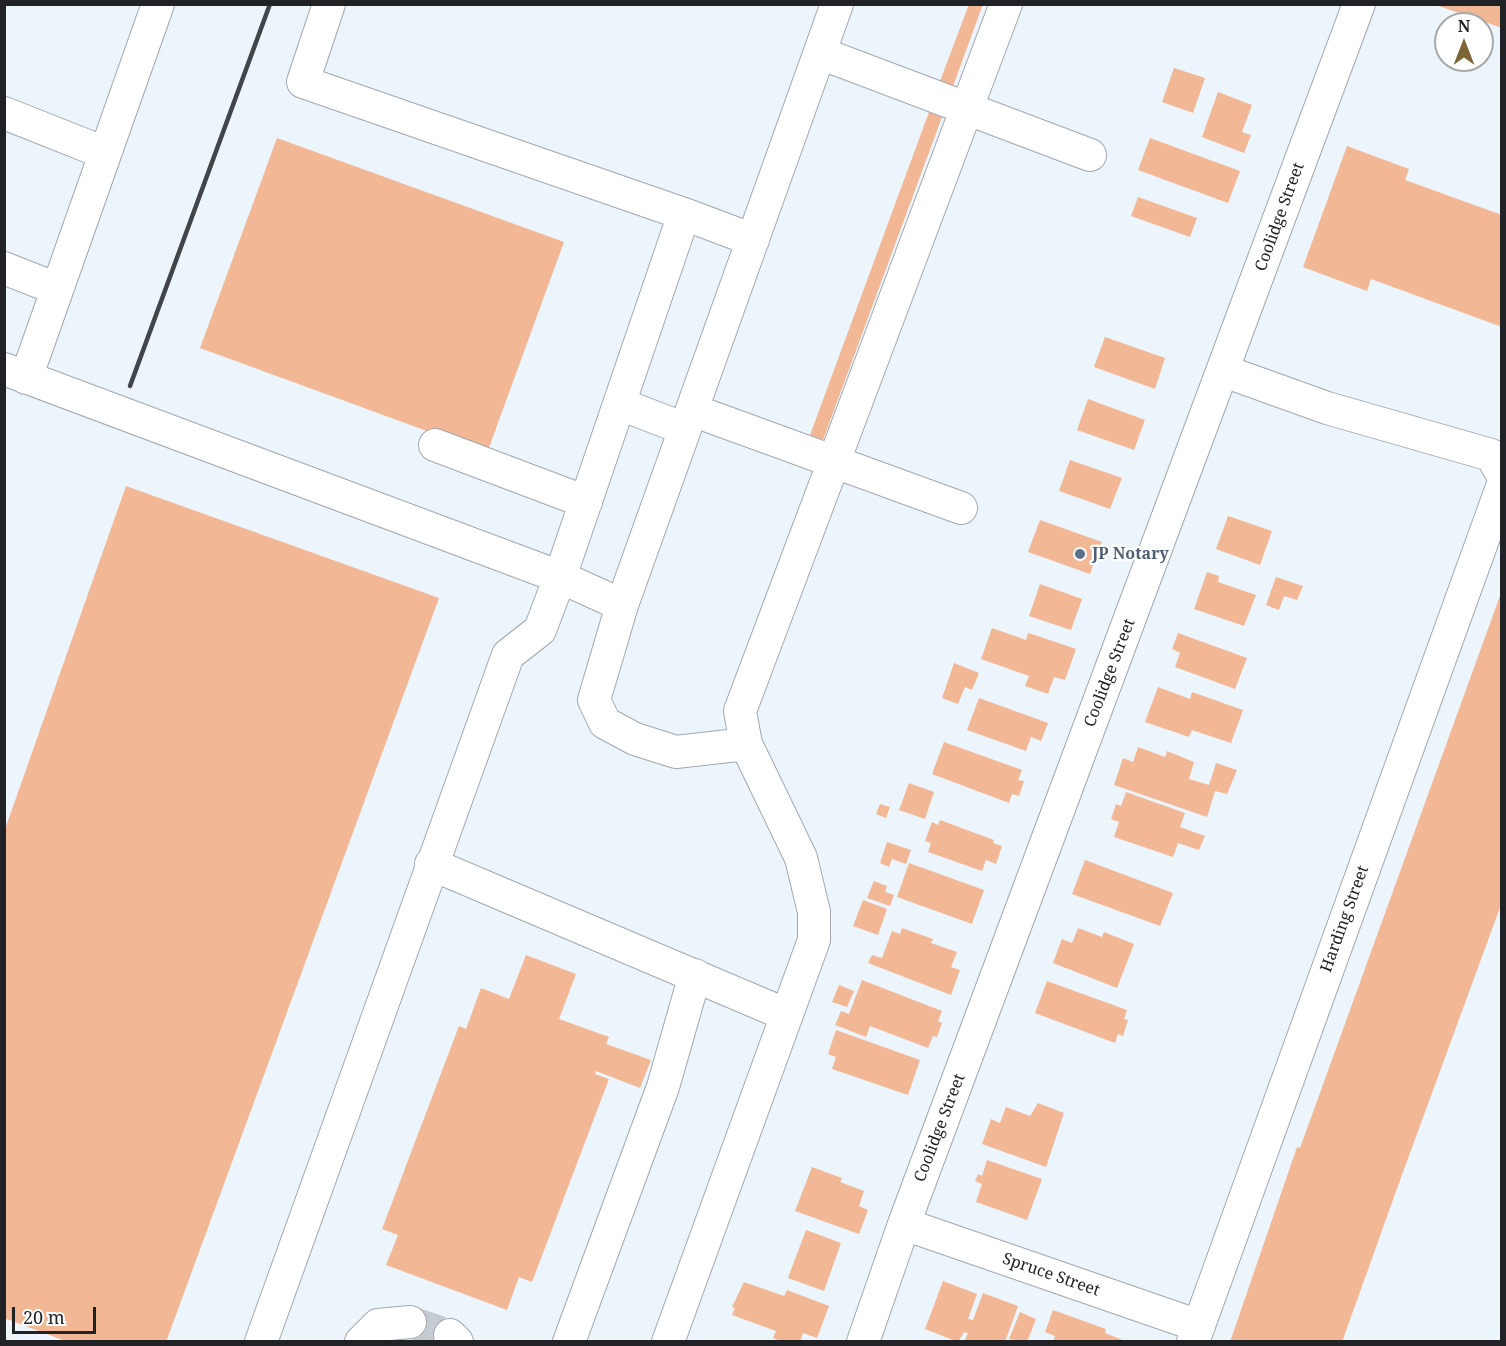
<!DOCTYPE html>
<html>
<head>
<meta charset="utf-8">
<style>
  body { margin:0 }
  #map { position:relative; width:1506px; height:1346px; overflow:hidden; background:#edf5fc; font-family:"Noto Serif",serif }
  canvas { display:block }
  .frame { position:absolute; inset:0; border:6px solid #202225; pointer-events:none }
  .north { position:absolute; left:1434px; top:12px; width:60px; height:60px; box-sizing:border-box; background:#fff; border:2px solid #a6a7a8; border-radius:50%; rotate:0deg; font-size:16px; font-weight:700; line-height:24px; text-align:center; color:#202225 }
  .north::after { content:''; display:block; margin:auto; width:21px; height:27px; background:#7c6434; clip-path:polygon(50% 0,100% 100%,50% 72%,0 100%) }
  .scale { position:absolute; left:12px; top:1307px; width:84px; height:27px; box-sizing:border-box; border:3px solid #202225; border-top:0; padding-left:8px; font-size:18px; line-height:21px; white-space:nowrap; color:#202225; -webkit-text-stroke:4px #fff; paint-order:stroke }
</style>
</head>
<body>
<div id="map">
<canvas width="1506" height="1346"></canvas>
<div class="frame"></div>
<div class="north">N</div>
<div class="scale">20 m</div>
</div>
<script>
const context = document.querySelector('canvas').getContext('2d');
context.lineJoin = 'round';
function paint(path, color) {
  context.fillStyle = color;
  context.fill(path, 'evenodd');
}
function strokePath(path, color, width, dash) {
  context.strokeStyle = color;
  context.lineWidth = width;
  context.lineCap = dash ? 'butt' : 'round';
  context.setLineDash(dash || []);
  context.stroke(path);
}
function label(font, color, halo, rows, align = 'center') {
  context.font = font + ' "Noto Serif",serif';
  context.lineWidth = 4.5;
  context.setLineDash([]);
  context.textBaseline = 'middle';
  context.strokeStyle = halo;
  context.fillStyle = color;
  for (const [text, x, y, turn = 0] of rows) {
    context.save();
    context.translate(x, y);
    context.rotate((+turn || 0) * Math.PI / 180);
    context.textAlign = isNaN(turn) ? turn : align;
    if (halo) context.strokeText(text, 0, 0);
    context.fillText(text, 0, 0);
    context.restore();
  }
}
paint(new Path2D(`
  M969,4H983L952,89L939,84Z
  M1436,4H1502V28L1436,5Z
  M1174,68L1205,78L1193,113L1162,102Z
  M1218,92L1252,105L1242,132L1251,135L1244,153L1202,137Z
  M929,112L942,117L823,440L810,435Z
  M277,138L564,242L487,453L200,348Z
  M1150,138L1240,171L1228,203L1138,170Z
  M1347,146L1409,169L1405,180L1502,215V327L1371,279L1367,291L1303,267Z
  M1138,197L1197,218L1190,237L1131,216Z
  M1105,337L1165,358L1155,389L1094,367Z
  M1088,399L1145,420L1134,450L1077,430Z
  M1070,460L1122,478L1110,509L1059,491Z
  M126,486L439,598L166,1342H68L4,1318V832Z
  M1228,516L1272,531L1260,565L1216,549Z
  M1040,520L1102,542L1090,574L1028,552Z
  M1207,572L1219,576L1218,582L1256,595L1244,626L1194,609Z
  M1276,577L1303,586L1297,600L1284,596L1279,610L1266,605Z
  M1040,584L1082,599L1071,630L1029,616Z
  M1501,593L1502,902L1399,1183L1342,1342H1230L1297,1147L1300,1148Z
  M992,628L1026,640L1028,633L1035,635L1076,649L1065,680L1054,677L1048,694L1025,686L1029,676L981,659Z
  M1178,633L1247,658L1235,689L1175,667L1180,653L1172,649Z
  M954,663L979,673L972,690L965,687L958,704L942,698Z
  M1158,687L1190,699L1192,692L1243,710L1231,743L1192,730L1189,737L1145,722Z
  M979,698L1048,723L1041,741L1031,737L1026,751L967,730Z
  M944,742L1022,770L1018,780L1024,781L1019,796L1012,794L1009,803L932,774Z
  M1138,747L1165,757L1167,751L1194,762L1189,779L1209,785L1216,763L1237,770L1227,794L1215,791L1207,817L1114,785L1123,758L1133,762Z
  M909,783L934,792L925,819L899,810Z
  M1126,792L1185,813L1180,827L1205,836L1199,850L1178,843L1173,857L1114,837L1119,822L1111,819L1116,804L1121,806Z
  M880,804L890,807L886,818L876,814Z
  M940,820L994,840L993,843L1002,846L996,864L986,860L982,871L928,852L931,843L925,841L932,822L938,825Z
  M887,842L911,850L906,864L892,859L889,867L880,863Z
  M1085,860L1173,893L1160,926L1072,894Z
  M909,863L984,890L972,924L897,897Z
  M874,881L887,886L885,892L894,895L890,906L867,898Z
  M863,900L887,909L878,935L853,926Z
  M902,928L933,939L931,943L957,952L951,967L960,970L951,995L868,963L872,955L882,958L892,931L900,934Z
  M1078,928L1102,937L1104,932L1134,944L1117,988L1053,963L1062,939L1072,943Z
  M526,955L576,974L559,1019L609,1037L606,1044L651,1060L640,1088L596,1071L595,1074L609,1079L532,1282L519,1277L507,1310L386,1265L398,1235L382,1229L459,1026L466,1029L481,988L509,999Z
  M862,980L942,1011L938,1021L942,1023L937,1037L933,1036L928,1048L870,1026L866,1037L835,1025L841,1011L849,1014Z
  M1047,981L1127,1010L1124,1019L1128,1020L1123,1036L1118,1034L1115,1043L1035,1013Z
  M839,985L854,991L847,1007L832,1002Z
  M836,1030L920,1060L908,1095L832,1069L836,1057L828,1054Z
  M1038,1103L1064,1113L1046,1167L982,1144L991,1119L1000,1123L1006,1107L1030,1116Z
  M987,1160L1042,1179L1027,1220L976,1202L982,1184L975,1181L978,1174L982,1176Z
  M812,1167L842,1178L840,1182L864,1191L859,1206L868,1210L859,1234L795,1211Z
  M806,1230L841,1243L824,1291L788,1278Z
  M943,1281L977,1294L968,1319L973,1320L983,1293L1018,1306L1005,1342H968L965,1340L968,1333L964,1332L958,1342L925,1329Z
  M744,1282L784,1296L787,1290L829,1306L817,1338L803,1333L800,1342H784L773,1338L776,1331L732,1315L735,1308L732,1307Z
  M1053,1310L1106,1329L1105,1333L1128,1342H1053L1055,1336L1045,1332Z
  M1020,1312L1036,1319L1027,1342L1009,1339Z`), '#f2b795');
strokePath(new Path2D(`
  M410,1322L450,1335`), '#c4cbd1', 32, [32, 16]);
const minor = new Path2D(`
  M329,4L303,82L684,214L560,577L622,605L594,700L605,723L635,739L676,752L746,744
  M820,53L1090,155
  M4,113L105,153
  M684,214L753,240
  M4,268L57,289
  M4,369L560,577L540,630L508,655L261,1342
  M1224,371L1327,408L1491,455L1502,474
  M26,378L158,4
  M620,404L685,429
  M692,410L961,508
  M435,445L586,502
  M622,605L837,4
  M431,864L787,1015
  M904,1224L1199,1326
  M450,1335L457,1342
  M361,1342L378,1325L410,1322
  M569,1342L663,1087L695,975
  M668,1342L814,940V912L801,858L746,744L740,711L1006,4
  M863,1342L904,1224L1359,4
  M1193,1342L1502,487`);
strokePath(minor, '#a1a8af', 34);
strokePath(minor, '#fff', 32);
strokePath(new Path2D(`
  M130,386L270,4`), '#424548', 4.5);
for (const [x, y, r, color] of [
  [1080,554,6,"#5c6f8a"]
]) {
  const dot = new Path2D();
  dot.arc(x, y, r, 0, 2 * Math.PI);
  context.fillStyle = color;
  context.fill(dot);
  strokePath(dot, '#fff', 2);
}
label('16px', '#202225', '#fff', [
  ["Coolidge Street",1280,217,-70],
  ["Coolidge Street",1110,673,-69],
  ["Harding Street",1345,919,-70],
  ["Coolidge Street",940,1128,-69],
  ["Spruce Street",1051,1275,19]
]);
label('bold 16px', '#4e5e75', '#fff', [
  ["JP Notary",1092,554]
], 'left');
</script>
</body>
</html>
